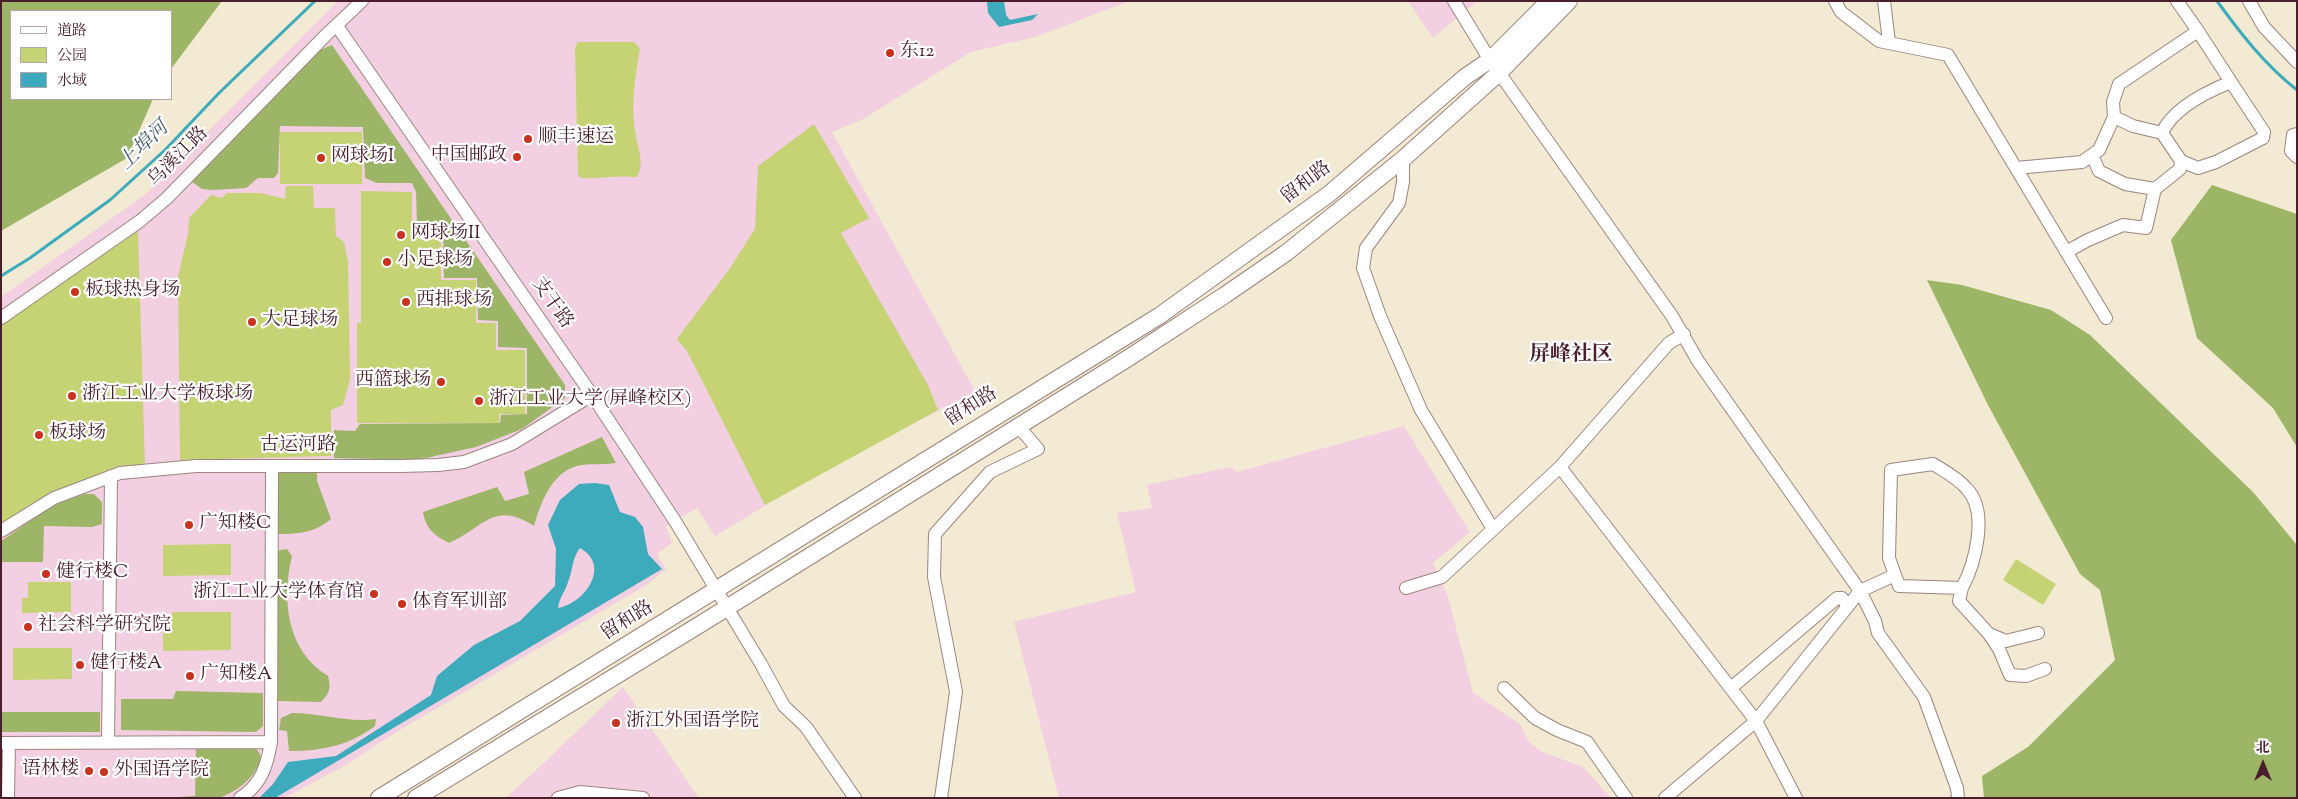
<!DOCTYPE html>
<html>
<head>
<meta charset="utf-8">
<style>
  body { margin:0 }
  #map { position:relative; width:2298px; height:799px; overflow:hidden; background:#f2ead2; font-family:"Sorts Mill Goudy","Noto Serif SC",serif }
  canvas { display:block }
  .frame { position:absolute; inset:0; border:2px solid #4a1f2b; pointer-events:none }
  .legend { position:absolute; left:10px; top:10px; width:162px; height:90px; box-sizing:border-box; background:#fff; border:1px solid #b7a5aa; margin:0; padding:6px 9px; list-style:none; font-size:15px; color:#4a1f2b }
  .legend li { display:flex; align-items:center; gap:10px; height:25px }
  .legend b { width:25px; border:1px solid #b7a5aa }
  .north { position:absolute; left:2238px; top:739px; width:50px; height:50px; -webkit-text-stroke:4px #fff; paint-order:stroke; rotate:0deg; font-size:14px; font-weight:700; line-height:20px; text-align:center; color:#4a1f2b }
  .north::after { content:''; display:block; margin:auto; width:18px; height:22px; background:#4a1f2b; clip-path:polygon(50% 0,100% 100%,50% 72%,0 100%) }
</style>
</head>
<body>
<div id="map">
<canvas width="2298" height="799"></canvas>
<div class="frame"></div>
<ul class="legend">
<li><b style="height:6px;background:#fff"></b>道路</li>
<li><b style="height:14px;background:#c5d375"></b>公园</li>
<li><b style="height:14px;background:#3dabbb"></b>水域</li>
</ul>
<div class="north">北</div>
</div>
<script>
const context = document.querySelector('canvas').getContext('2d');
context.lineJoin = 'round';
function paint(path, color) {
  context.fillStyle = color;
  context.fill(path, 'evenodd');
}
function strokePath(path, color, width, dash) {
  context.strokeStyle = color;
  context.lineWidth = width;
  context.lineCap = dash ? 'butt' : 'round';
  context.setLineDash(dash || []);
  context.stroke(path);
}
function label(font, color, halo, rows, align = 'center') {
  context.font = font + ' "Sorts Mill Goudy","Noto Serif SC",serif';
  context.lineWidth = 4.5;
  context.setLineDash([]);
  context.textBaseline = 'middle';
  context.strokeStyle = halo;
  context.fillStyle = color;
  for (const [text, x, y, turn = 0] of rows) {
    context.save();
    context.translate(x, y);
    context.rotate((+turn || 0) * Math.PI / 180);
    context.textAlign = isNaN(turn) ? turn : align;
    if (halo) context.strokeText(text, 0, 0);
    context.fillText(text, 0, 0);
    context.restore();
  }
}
paint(new Path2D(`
  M338,1H1129L1035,37L971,52L863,119L832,132L975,391L816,475L715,536L697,508L666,526L672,543L657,554L666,569L648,584L398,731L344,766L284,798H1V297L146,194Z
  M1408,1H1477L1433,38Z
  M1404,426L1470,532L1433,563L1448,597L1473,693L1520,724L1529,742L1542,752L1583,767L1611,798H1059L1014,622L1136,592L1117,513L1152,508L1147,485L1231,467L1237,472Z
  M623,687L699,798H506L548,759Z`), '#f2cfe1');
paint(new Path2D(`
  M578,42H634L640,49C635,77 630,108 636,136C638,150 645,163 637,177C618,175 599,179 581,178L578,175L575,48Z
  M814,124L869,218L841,233L928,385L938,410L765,505L687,351L677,339L728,271L755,229L758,166Z
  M280,132H362V184H280Z
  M286,186H313L314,208H335L336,236L344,242L348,261L350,379L343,405L331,410V456L180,460L178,276L188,234L189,218L211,195L222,198L227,193H261L285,199Z
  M361,191L412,192V228H441V280H476V323H496V350H525V414H499V423H357V323H361Z
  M138,231L145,467C86,472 50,494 1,525V324Z
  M231,544V575L163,576V545Z
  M2016,559L2056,584L2043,605L2003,580Z
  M28,582H71V612L22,613V598H28Z
  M172,612H231V650L163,651V623H172Z
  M13,648H72V679L13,680Z`), '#c5d375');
paint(new Path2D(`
  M1,1H222L171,69V11H11V99H153L127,158L1,231Z
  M332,45L565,385V398L522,429L476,447L417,460L334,458V430L355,431L360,424L500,423L501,415L527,414V348L498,347V321L478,320L477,278H444L443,227L439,224L417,223L416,192L412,183H377L365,178L363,127L280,126L278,173L274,178H258L246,188L213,190L202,189L192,182L320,50Z
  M2212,185L2297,214V447L2273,408L2197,338L2171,240Z
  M1927,280L1962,285L2051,310L2090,335L2253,492L2297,545V798H1984L1982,776L2028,747L2115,660L2100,590L2080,574L1988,405Z
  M602,437L616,463C604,465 589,463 577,466C552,472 540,504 534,526C493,500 484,528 449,543C434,535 426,529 423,512L497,487L505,501L529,494L524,472Z
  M279,471H317V481L331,519C315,533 297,534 276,534Z
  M84,494H94L102,502V524L92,527L44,526L43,562H1V541L52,506Z
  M287,549L292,556C281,600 287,651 328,676C331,688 330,693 321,702L277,701L275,556L280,550Z
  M176,691L263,693V726L256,732L121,730V699H173Z
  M1,712H100V732H1Z
  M292,713C320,713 348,723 376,719L375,726C349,746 321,751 289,751L287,731L279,730L281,718Z
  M196,746H252C259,751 263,755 259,764C252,780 237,791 221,797C210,799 173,798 159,798L195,796Z`), '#9cb566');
paint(new Path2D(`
  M987,1H1004L1006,15L1010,20L1038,14L1032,20L999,27L988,13Z
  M595,483L609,485L620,512L635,517L643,527L648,554L662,569L275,798H259L273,784L288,762L336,756L431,695L437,676L474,645L520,621L555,586L556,549L548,525L560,500L579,484ZM580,548C611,565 586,603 558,608C559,598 565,592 568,582C573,570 572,558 580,548Z`), '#3dabbb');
strokePath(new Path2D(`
  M2217,1C2241,34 2265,65 2297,90
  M1,276L30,258L110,200L165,150L219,93L315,1`), '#3dabbb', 3);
const minor = new Path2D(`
  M1454,1L1490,60L1672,316L1698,361L1860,591L1875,621L1878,633L1924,697L1957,788L1958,798
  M1835,1L1841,12L1879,41L1948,55L2106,318
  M1884,1L1889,42
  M2249,1L2264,27L2297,62
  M337,26L592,395L675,521L761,664L784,706L806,727L855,798
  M2162,133C2173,108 2206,92 2231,82L2198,31
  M2297,134L2293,135L2291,151L2297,157
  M2092,155L2099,171L2125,184L2155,189
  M1403,159V182L1399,203L1366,248L1363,268L1380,316L1421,410L1493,529
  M2181,161L2198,168L2216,162L2263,138L2264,132L2231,82
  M2016,168L2082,162L2099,150L2114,117L2113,102L2119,84L2198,31L2177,1
  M2066,252L2088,240L2123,225L2146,228L2155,189L2180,169L2181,161L2162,133L2133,126L2114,117
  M1,318L140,221L167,198L326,35L362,1
  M1933,464C1944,471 1958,478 1967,489C1989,512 1975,564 1962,588L1899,586L1889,558L1891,470Z
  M1560,467L1756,721L1796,798
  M1,531L54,498L120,473L196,466H401L438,465L464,462L512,444L592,395
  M1406,588L1442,577L1560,467L1669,343L1684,334
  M1962,588L1959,601L1989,634L2006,641L2038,633
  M1989,634L1999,649L2010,675L2026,676L2045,669
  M1504,688L1535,718L1557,730L1587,742L1626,798
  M1731,688L1837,598H1842L1848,606
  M1,743L271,742
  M108,743L111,476
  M8,798L9,743
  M240,798C261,785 267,766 271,742L272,466
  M558,798L580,792L643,798
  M941,798L956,692L934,577L935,534L990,472L1038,449L1018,426
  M1665,798L1756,721L1860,591L1895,575`);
const major = new Path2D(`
  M379,798L1159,316L1329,194L1465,77L1490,60L1549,1
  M416,798L704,622L1130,357L1225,295L1286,253L1403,159L1500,72L1569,1`);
strokePath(minor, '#9e847e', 14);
strokePath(major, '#9e847e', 18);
strokePath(minor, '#fff', 12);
strokePath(major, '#fff', 16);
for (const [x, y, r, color] of [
  [890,53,5,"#c8321e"],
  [528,139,5,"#c8321e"],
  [517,157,5,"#c8321e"],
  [321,158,5,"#c8321e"],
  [401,235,5,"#c8321e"],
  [387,262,5,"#c8321e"],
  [75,292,5,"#c8321e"],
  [406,302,5,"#c8321e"],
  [252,322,5,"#c8321e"],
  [441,382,5,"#c8321e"],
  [72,396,5,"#c8321e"],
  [479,401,5,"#c8321e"],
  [39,435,5,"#c8321e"],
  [189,525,5,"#c8321e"],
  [46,574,5,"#c8321e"],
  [374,594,5,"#c8321e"],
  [402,604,5,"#c8321e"],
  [28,627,5,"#c8321e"],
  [80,665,5,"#c8321e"],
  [190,676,5,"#c8321e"],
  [616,723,5,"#c8321e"],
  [89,771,5,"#c8321e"],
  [104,772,5,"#c8321e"]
]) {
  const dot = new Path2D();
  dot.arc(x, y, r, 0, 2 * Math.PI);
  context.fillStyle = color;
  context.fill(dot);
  strokePath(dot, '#fff', 2);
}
label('19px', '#4a1f2b', '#fff', [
  ["东12",900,53],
  ["顺丰速运",538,139],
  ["中国邮政",507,157,"right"],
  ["网球场I",331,158],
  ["网球场II",411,235],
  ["小足球场",397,262],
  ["板球热身场",85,292],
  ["西排球场",416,302],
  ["大足球场",262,322],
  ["西篮球场",431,382,"right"],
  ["浙江工业大学板球场",82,396],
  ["浙江工业大学(屏峰校区)",489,401],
  ["板球场",49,435],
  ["广知楼C",199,525],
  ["健行楼C",56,574],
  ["浙江工业大学体育馆",364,594,"right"],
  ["体育军训部",412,604],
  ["社会科学研究院",38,627],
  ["健行楼A",90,665],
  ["广知楼A",200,676],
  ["浙江外国语学院",626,723],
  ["语林楼",79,771,"right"],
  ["外国语学院",114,772]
], 'left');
label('19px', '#4a1f2b', '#fff', [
  ["乌溪江路",179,158,-45],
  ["留和路",1307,184,-37],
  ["支干路",551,304,55],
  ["留和路",972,408,-32],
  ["古运河路",298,447],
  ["留和路",628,622,-32]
]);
label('italic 20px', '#445e6c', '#fff', [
  ["上埠河",145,147,-44]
]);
label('bold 21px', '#4a1f2b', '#fff', [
  ["屏峰社区",1571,356]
]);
</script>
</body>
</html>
